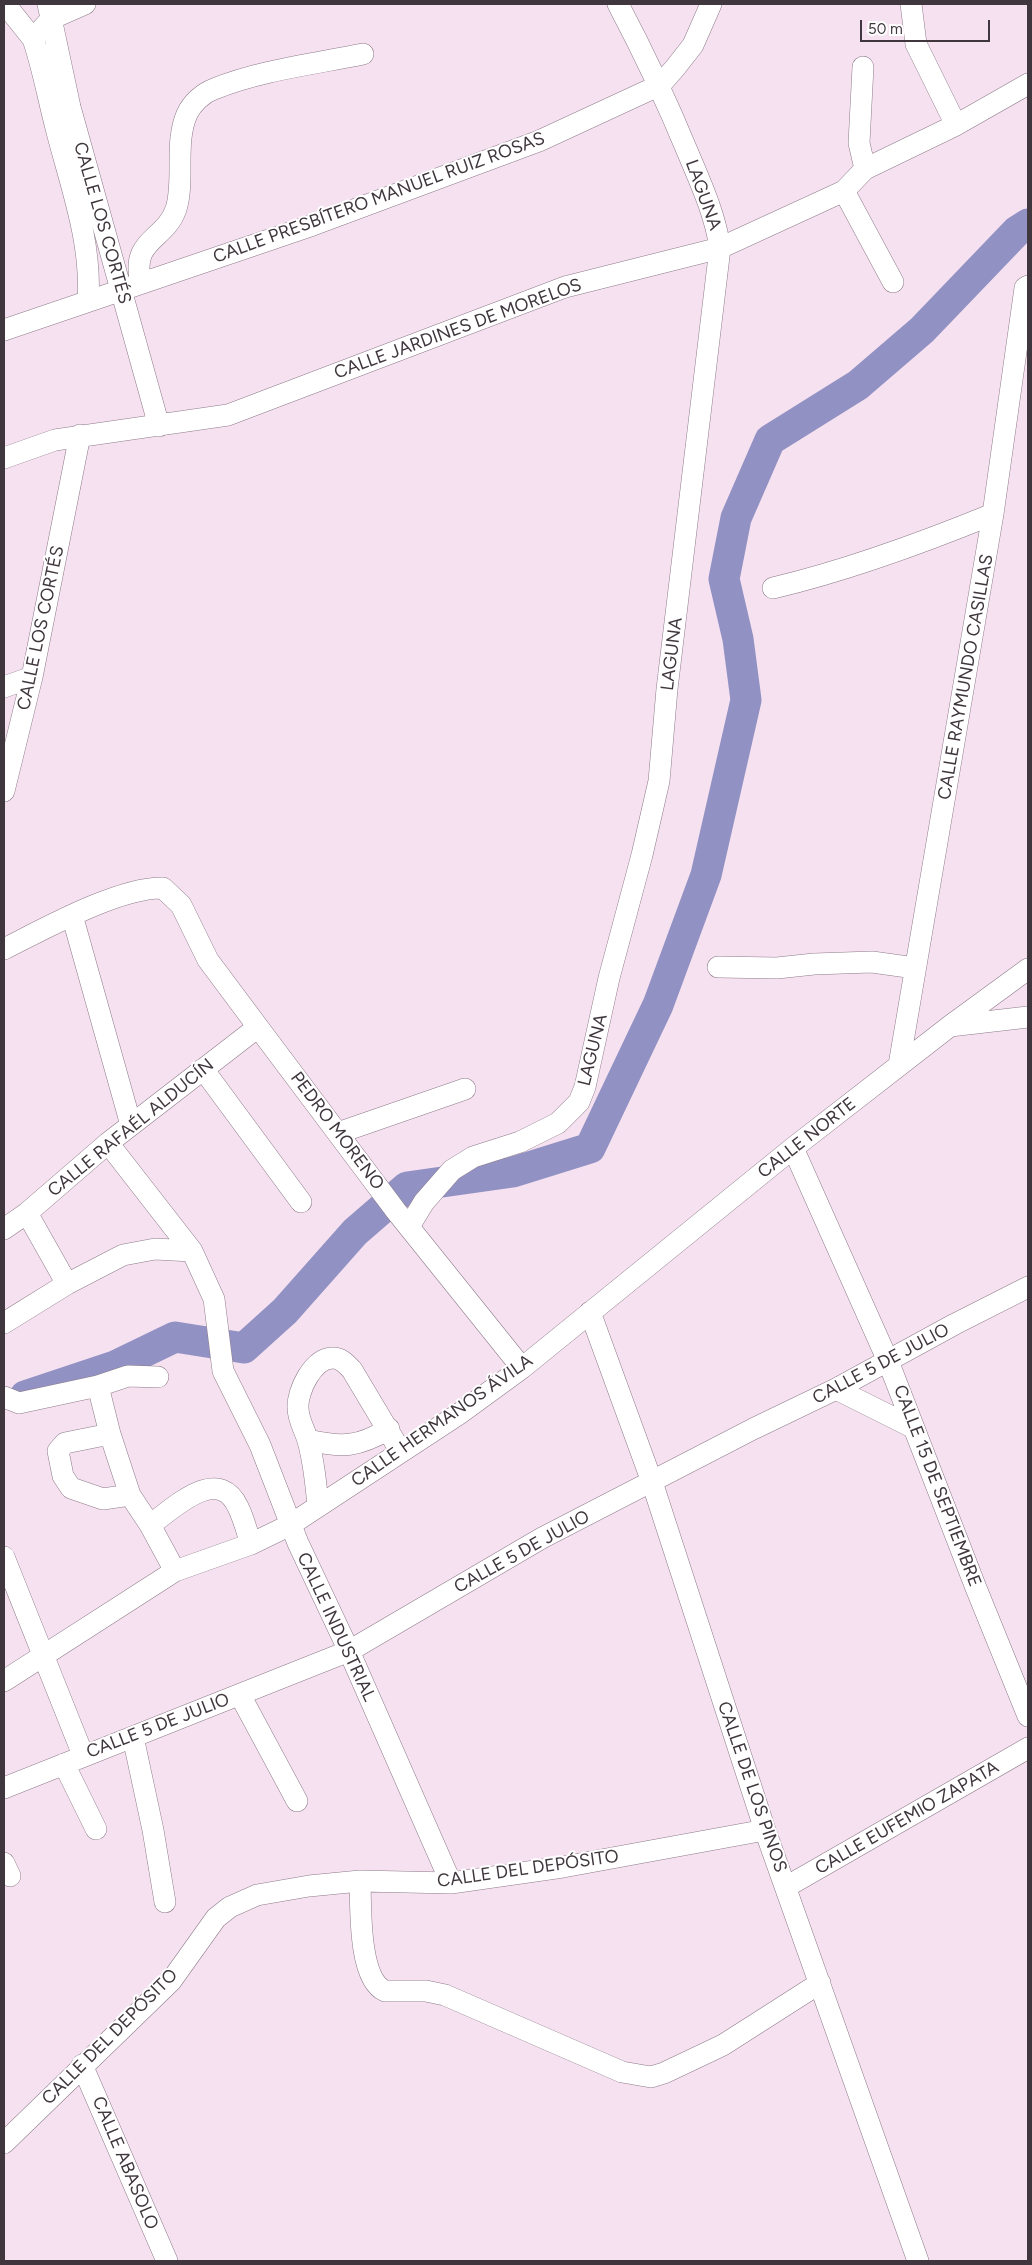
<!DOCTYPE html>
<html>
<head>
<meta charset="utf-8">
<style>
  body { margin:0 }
  #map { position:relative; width:1032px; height:2265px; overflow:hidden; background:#f6e1f0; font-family:Figtree,sans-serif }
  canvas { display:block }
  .frame { position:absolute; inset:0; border:5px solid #3f373d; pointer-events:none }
  .scale { position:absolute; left:860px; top:20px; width:130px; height:22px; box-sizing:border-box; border:2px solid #3f373d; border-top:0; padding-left:6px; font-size:15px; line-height:18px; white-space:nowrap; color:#3f373d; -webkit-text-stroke:4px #fff; paint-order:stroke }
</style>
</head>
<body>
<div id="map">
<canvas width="1032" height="2265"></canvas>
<div class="frame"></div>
<div class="scale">50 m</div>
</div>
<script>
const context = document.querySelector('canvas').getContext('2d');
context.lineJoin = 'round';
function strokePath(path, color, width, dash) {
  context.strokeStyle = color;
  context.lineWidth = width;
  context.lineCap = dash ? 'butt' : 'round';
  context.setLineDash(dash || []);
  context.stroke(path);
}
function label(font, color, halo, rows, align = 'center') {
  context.font = font + ' Figtree,sans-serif';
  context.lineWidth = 4;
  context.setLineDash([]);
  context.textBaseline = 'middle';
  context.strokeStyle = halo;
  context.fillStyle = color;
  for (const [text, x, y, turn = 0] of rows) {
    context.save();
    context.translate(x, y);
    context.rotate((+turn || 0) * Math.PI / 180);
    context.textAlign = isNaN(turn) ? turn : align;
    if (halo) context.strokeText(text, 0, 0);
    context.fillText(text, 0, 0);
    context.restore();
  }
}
strokePath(new Path2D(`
  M25,1396L115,1366L175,1337L244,1348L285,1311L355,1232L407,1187L513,1172L590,1148L658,1005L706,875L746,700L738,639L724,579L736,518L770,440L858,385L922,330L1017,231L1028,224`), '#9191c3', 31);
const minor = new Path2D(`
  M5,4L33,39
  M48,4L70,107L159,426
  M85,4L51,19L33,39C43,68 48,98 56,128C70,184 92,241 88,300
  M911,4L916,44L956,125
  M863,67L859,143L865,169
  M844,191L893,282
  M141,283C130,239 165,241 176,209C185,181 174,143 187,114C192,103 203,93 214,89C261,70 314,64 363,54
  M4,330L313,225L539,141L660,85L675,68L693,45L711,4
  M4,458L55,440L228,415L565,287L720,248L844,191L865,169L956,125L1028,84
  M773,588C849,570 922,543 993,514
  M4,687L32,677
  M4,791L32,677L80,435
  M72,915L131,1125
  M4,949C44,929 119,887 163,888L181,905L208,960L258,1027L396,1211L522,1368
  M718,967L777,968L814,964L872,962L915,968
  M950,1026L1028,1017
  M899,1065L993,514L1025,288L1028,286
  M203,1069L301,1202
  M338,1133L465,1089
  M108,1143L192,1251L214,1299L223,1371L260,1445L298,1543L349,1651L451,1883
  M793,1148L888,1361L976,1588L1028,1716
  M27,1213L67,1284
  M410,1225L424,1202L452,1170L473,1157L520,1142L558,1123L579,1102L585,1087L609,978L642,855L659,781L667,689L720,248C715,214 701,184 688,153C667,102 644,53 618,4
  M4,1229L27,1213L108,1143L258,1027
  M590,1312L652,1482L765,1830L918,2261
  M4,1323L67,1284L123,1255L155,1249L192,1251
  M98,1386L110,1434L130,1495L150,1525L175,1571
  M836,1389L914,1428
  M4,1397L19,1403L98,1386L128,1376L158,1377
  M110,1434L65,1443L58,1451L63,1476L71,1488L103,1499L130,1495
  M308,1440C343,1448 358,1447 389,1429
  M318,1506C316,1484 314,1462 308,1441C305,1430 298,1420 298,1408C297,1391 313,1358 333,1358C342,1358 347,1365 352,1370L401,1452
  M150,1525C174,1508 218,1464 238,1507C244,1519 247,1532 251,1544
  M4,1557L83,1755
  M4,1681L175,1571L251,1544L290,1525L459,1414L522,1368L793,1148L950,1026L1028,969
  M240,1695L297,1801
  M133,1737L153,1830L165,1902
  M64,1764L96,1829
  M4,1788L349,1651L542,1538L753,1429L836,1389L955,1324L1028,1287
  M4,1863L10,1876
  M360,1881C361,1906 358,1979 385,1991H426L445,1995L622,2072L651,2077L664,2073L723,2045L820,1983
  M786,1887L1028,1748
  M82,2065L167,2261
  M4,2143L171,1981L216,1918L230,1907L257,1895L309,1886L360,1881L451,1883L563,1867L765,1830`);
strokePath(minor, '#8d7b89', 22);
strokePath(minor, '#fff', 21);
label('18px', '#3f373d', '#fff', [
  ["LAGUNA",703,195,70],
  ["CALLE PRESBÍTERO MANUEL RUIZ ROSAS",379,198,-20],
  ["CALLE LOS CORTÉS",102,223,74],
  ["CALLE JARDINES DE MORELOS",458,329,-20],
  ["CALLE LOS CORTÉS",41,628,-78],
  ["LAGUNA",672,654,-83],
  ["CALLE RAYMUNDO CASILLAS",966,677,-80],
  ["LAGUNA",593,1050,-76],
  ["CALLE RAFAÉL ALDUCÍN",131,1128,-39],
  ["PEDRO MORENO",337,1131,53],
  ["CALLE NORTE",807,1138,-38],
  ["CALLE 5 DE JULIO",881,1364,-28],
  ["CALLE HERMANOS ÁVILA",442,1421,-35],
  ["CALLE 15 DE SEPTIEMBRE",937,1486,69],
  ["CALLE 5 DE JULIO",522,1552,-29],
  ["CALLE INDUSTRIAL",336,1627,65],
  ["CALLE 5 DE JULIO",158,1726,-21],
  ["CALLE DE LOS PINOS",752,1787,71],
  ["CALLE EUFEMIO ZAPATA",907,1818,-30],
  ["CALLE DEL DEPÓSITO",528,1869,-8],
  ["CALLE DEL DEPÓSITO",110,2037,-45],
  ["CALLE ABASOLO",125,2163,67]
]);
</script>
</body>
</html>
